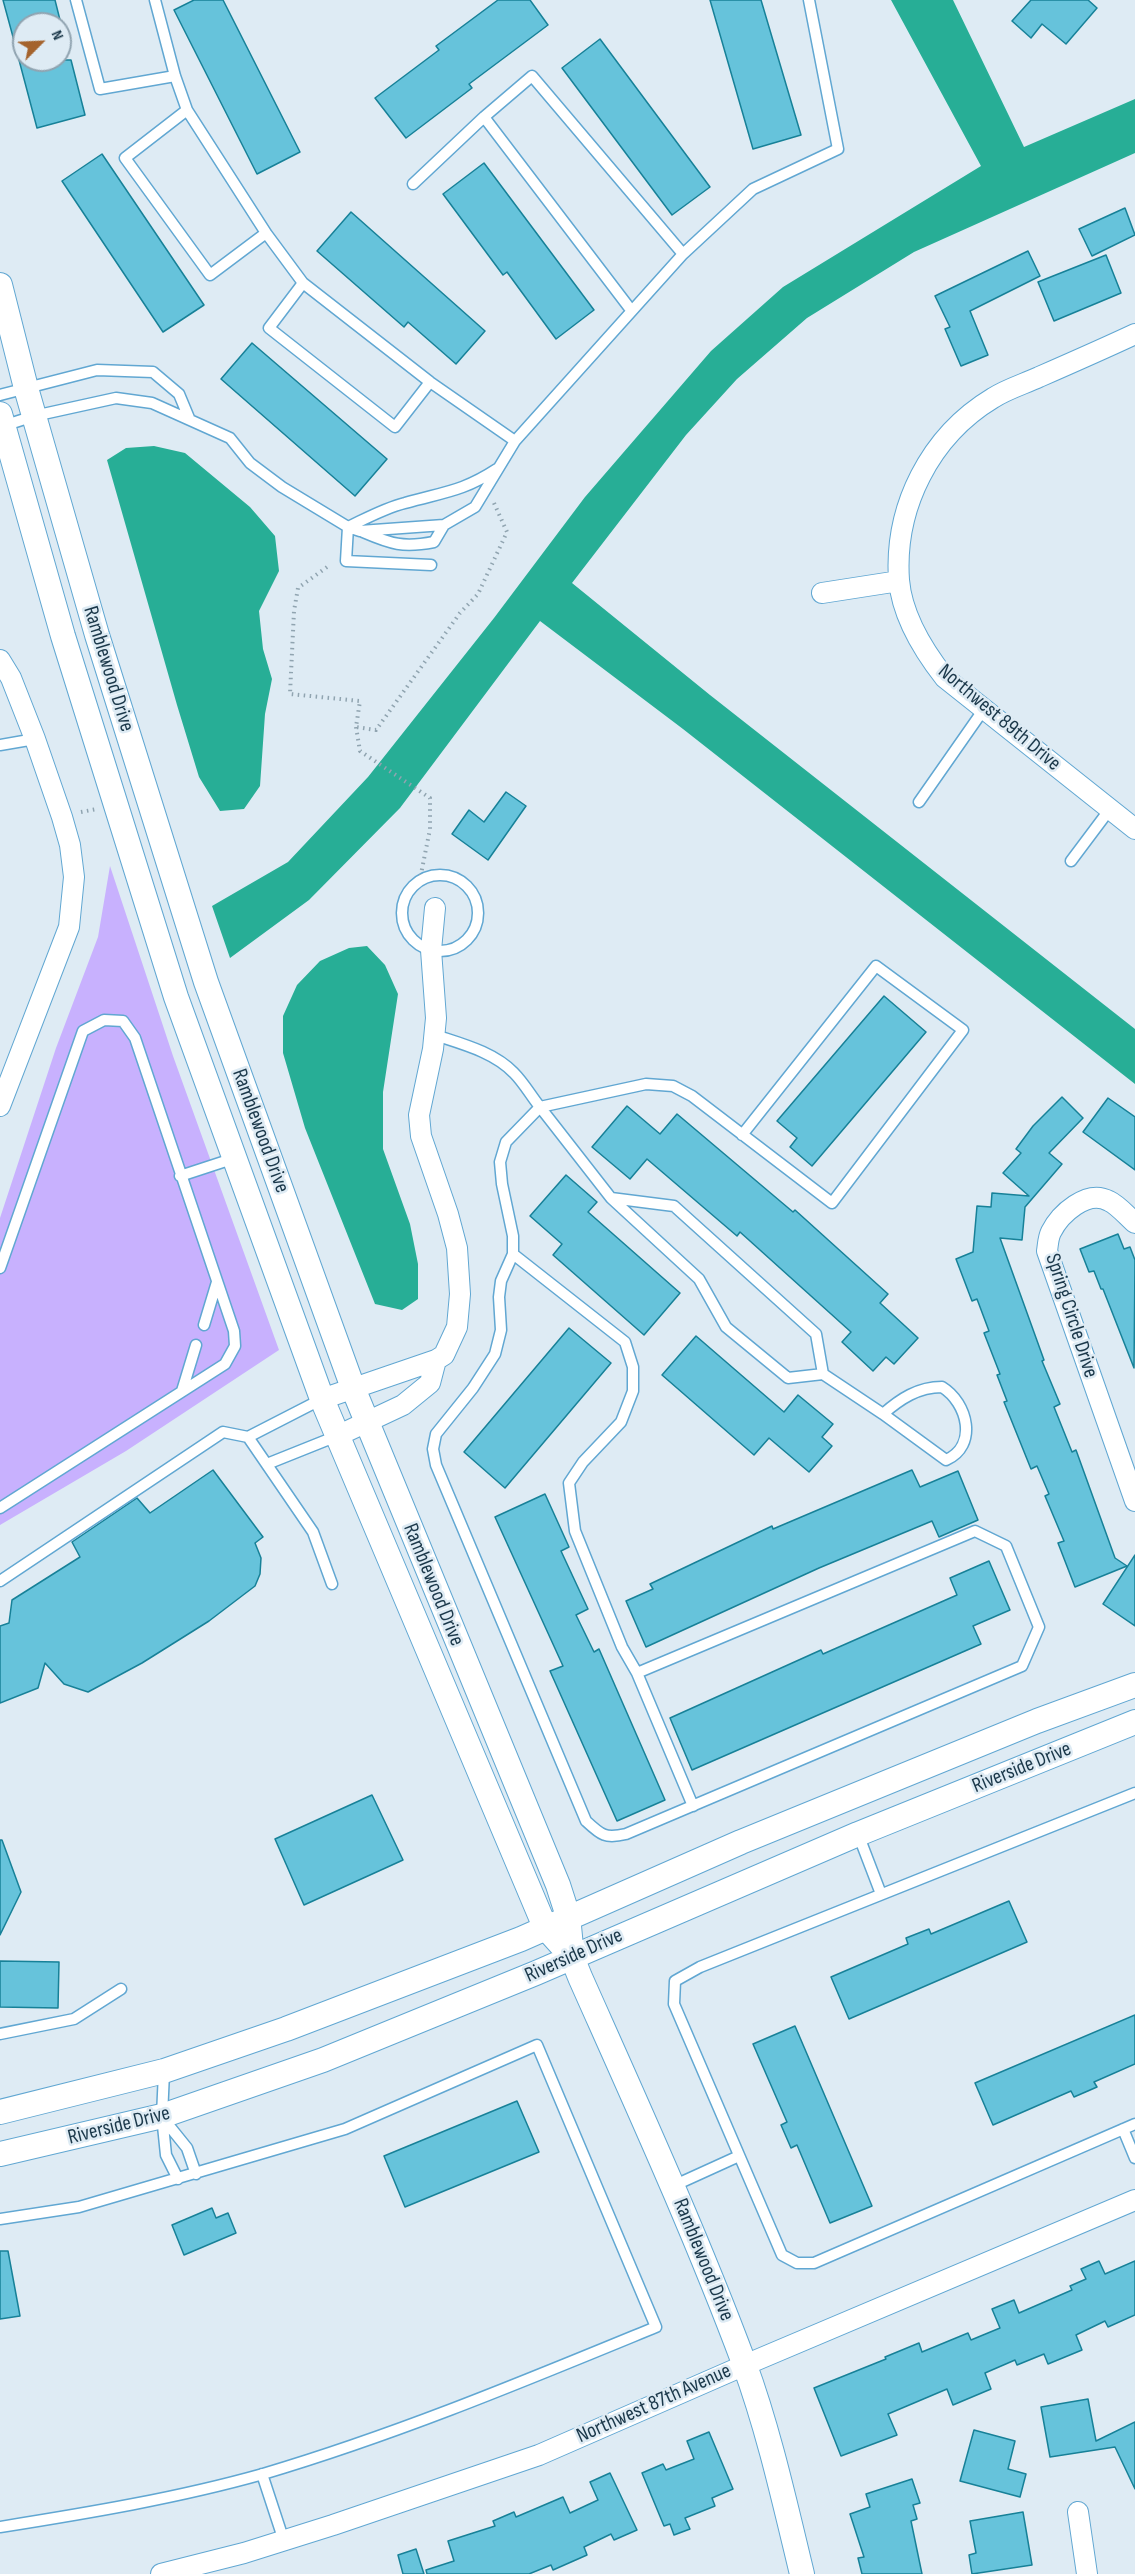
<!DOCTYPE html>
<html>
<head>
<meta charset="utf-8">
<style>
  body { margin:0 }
  #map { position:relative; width:1135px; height:2574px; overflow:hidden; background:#deebf4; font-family:"Sofia Sans Condensed",sans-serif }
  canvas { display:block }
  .north { position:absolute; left:12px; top:12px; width:60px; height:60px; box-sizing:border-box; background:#deebf4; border:2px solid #90a3b0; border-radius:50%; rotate:66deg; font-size:16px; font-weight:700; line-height:24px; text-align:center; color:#1b384a }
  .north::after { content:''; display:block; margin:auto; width:21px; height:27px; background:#a4632d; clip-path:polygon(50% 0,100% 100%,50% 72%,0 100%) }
</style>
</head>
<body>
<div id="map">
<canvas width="1135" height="2574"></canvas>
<div class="north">N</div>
</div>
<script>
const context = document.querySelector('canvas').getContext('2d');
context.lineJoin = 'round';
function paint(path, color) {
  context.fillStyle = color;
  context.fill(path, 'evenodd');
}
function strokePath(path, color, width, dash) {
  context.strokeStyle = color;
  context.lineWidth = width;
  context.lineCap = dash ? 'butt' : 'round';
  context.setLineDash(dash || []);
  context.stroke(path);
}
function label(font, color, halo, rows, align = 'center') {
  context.font = font + ' "Sofia Sans Condensed",sans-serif';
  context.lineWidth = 5;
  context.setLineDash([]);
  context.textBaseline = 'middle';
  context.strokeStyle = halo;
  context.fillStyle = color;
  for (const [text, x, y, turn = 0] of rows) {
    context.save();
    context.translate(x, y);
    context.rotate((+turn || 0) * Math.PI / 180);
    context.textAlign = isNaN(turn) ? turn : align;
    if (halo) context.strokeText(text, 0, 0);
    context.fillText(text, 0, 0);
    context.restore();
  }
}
paint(new Path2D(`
  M110,866L173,1056L279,1350L126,1451L0,1525V1218L56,1048L98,937Z`), '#c8b1fe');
paint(new Path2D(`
  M891,0H953L1024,147L1135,99V153L914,252L807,318L737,379L686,435L572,583L710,695L1135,1029V1084L683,729L540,621L400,808L309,900L230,958L212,906L288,862L368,777L494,618L585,497L711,351L783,287L981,166Z
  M154,446L185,453L250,507L275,536L279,571L259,611L263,649L272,679L265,714L260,786L244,809L220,811L199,777L177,705L107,460L126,448Z
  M367,946L385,965L398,994L383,1092V1149L410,1224L418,1264V1299L402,1310L375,1304L305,1128L283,1053V1016L297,985L320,961L349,948Z`), '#27ae96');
const building = new Path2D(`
  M3,0H55L61,24H24V58L19,59Z
  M194,0H223L300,152L257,174L174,10Z
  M498,0H530L548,25L469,84L472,88L406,138L375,98L439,50L436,46Z
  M710,0H761L801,135L753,149Z
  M1031,0H1088L1097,8L1066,44L1042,24L1031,38L1012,21Z
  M600,39L710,187L672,215L562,68Z
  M19,60H71L85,115L37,128Z
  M102,154L204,305L163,332L62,181Z
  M484,163L594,310L556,339L507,272L503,275L443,194Z
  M1125,208L1135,235L1092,256L1079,229Z
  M351,212L485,331L456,364L408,322L404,327L317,251Z
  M1028,251L1040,276L970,311L988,355L961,366L945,329L950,327L935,296Z
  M1106,255L1121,293L1054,321L1038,282Z
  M252,343L387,459L355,496L221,379Z
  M506,792L526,806L488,860L452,834L469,810L484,822Z
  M884,996L926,1032L812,1166L790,1147L797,1138L777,1121Z
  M1062,1097L1083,1118L1049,1153L1062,1164L1025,1207L1022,1240L1000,1238L1044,1360L1042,1361L1060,1404L1054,1407L1072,1452L1076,1450L1115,1558L1127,1566L1075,1587L1058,1543L1064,1541L1045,1496L1049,1494L1037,1466L1031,1469L1004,1402L1007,1401L997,1375L1000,1374L984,1333L989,1331L977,1299L972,1301L956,1259L973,1252L977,1206L991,1207L992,1193L1029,1196L1003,1173L1021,1153L1016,1149L1033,1126Z
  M1108,1098L1135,1117V1170L1083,1132Z
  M627,1106L660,1134L677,1114L793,1212L795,1210L888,1294L880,1303L918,1338L894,1364L886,1357L873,1371L842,1342L851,1332L740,1232L737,1236L647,1159L630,1179L592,1147Z
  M566,1175L597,1202L588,1212L680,1293L644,1335L553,1255L562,1244L530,1216Z
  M1118,1234L1124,1249L1130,1247L1135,1260L1134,1368L1103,1289H1101L1094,1271L1089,1272L1080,1249Z
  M569,1328L611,1363L505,1488L464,1452Z
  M696,1336L784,1412L798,1395L833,1424L822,1437L832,1446L809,1472L769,1438L754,1455L662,1375Z
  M213,1470L263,1537L255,1543L261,1558L260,1574L255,1586L209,1621L142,1663L88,1692L64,1684L45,1663L38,1688L0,1703V1626L9,1623L12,1600L80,1557L72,1542L137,1498L150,1513Z
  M912,1470L920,1487L958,1471L978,1520L939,1537L932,1521L819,1568L646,1647L626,1601L653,1589L650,1584L772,1526L773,1529Z
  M545,1494L569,1547L561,1551L588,1609L576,1615L594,1652L599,1649L665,1800L617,1821L550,1671L563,1666L495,1517Z
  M1135,1555V1626L1103,1604Z
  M989,1561L1010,1610L973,1626L981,1644L692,1770L670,1718L821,1650L823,1654L957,1595L950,1578Z
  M372,1795L403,1860L304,1905L275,1839Z
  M0,1840H2L21,1892L0,1935Z
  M1009,1901L1027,1942L849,2019L831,1977L908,1944L906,1938L929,1929L931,1934Z
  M0,1961L59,1962L58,2008L0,2007Z
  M1135,2015V2064L1094,2082L1097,2087L1074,2097L1071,2091L993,2125L975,2083Z
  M795,2026L872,2206L830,2223L797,2145L791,2148L781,2125L787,2122L753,2044Z
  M517,2101L539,2152L405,2207L384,2156Z
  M212,2208L216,2218L228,2213L236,2233L184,2255L172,2225Z
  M0,2251H8L20,2316L0,2319Z
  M1099,2261L1105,2274L1135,2261V2315L1108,2327L1105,2321L1076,2335L1082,2350L1048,2364L1044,2354L1017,2365L1015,2360L985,2373L991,2389L953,2405L947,2389L888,2414L897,2435L841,2456L814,2388L886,2359L885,2357L919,2343L922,2352L968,2333L971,2340L1000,2328L992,2309L1014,2300L1019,2313L1072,2290L1070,2286L1086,2279L1081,2269Z
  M1088,2399L1096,2441L1135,2422V2489L1115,2447L1050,2457L1041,2407Z
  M974,2430L1015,2441L1008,2469L1026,2474L1020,2497L960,2481Z
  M709,2432L733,2489L712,2498L715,2506L685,2518L690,2529L674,2535L670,2524L664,2526L642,2473L663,2464L666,2470L694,2459L687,2441Z
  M610,2473L637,2530L614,2540L611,2534L584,2547L587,2555L553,2570L551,2565L529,2574H427L426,2570L454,2561L448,2541L495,2526L493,2521L514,2512L516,2517L563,2497L570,2513L598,2500L590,2482Z
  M912,2479L920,2503L913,2505L917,2519L911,2521L922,2574H862L858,2558L864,2557L850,2514L870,2507L866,2494Z
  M1023,2512L1032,2565L972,2574L969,2555L976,2553L970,2521Z
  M416,2549L424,2574H403L398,2555Z`);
paint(building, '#66c3db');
strokePath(building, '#178198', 1.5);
const service = new Path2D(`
  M76,0L100,89L175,76
  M155,0L175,76L187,110L266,233L303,283L430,382L515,441
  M187,110L125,158L210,275L266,233
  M413,184L484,117
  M303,283L269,328L395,427L430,382
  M631,310L484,117L532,76L683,254
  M0,395L97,370L153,372L179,394L189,418
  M3,426L34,416L116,398L152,403L230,438L250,463L282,487L348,527L346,561L431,565
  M348,527L360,531L444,525L475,507L515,441L683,254L753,189L838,149L809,0
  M348,527C367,518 385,508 405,503C443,492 462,492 497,469
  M363,532C391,544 403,548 434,542L444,525
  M0,745L35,739
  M919,802L984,709
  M1071,861L1110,809
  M402 913a38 38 0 1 1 76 0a38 38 0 1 1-76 0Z
  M435,1035C462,1044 494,1052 514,1073C524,1083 531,1096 540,1107L646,1084L673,1086L692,1096L832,1203L963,1030L876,966L742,1135
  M180,1176L235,1158
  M611,1198L674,1206L816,1334L823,1374
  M513,1254L625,1342L633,1367V1391L621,1422L583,1462L569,1483L575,1531L622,1647L637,1673L975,1531L1006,1546L1039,1627L1022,1666L626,1834C605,1839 601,1835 586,1821L436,1465L433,1449L436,1434L473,1388L495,1354L501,1330L499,1297L501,1281L513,1254V1236L502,1184L500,1162L506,1142L540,1107L611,1198L699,1279L726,1327L788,1378L823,1374L883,1414L946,1460C978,1446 968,1403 942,1387C918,1387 900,1399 883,1414
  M0,1268L83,1031L104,1020L123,1021L135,1038L234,1331L235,1346L225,1364L0,1508
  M204,1325L217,1282
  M182,1391L196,1345
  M248,1437L313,1532L332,1584
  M267,1464L337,1436
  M0,1581L223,1432L248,1437L322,1399
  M637,1673L693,1806
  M1135,1793L700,1967L675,1981L674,2004L782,2255L797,2263H814L1135,2124
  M858,1834L881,1894
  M0,2034L74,2019L121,1989
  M164,2072L162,2116L166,2155L178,2179
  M162,2117L187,2148L196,2174
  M1123,2129L1135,2158
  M673,2186L739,2156
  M0,2219L79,2207L345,2129L537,2045L656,2327C527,2380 398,2434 263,2474C178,2498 88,2513 0,2527
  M262,2474L284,2541`);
const minor = new Path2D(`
  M1135,334C1103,349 1071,363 1039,377C1024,384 1007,389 993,398C930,436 894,507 899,580C902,616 923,650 945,678L1135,829
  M822,593L899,581
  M0,660L11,678L35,739L62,817L70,845L74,877L69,927L0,1106
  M1135,1223C1127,1216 1118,1205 1109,1201C1087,1189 1060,1214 1051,1232C1048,1238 1048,1245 1047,1251L1135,1501
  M322,1399L436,1360L444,1355L457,1327L460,1294L457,1248L448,1214L421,1136L419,1115L433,1049L436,1018L431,950L435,908
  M337,1436L403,1405L430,1383L436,1360
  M1078,2512L1087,2574
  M161,2574L244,2553L333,2525L539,2455L745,2365L1135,2200`);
const tertiary = new Path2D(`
  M0,285L26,388L97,635L206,982L353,1388L558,1885L568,1916L572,1957L580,1977C637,2105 695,2232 744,2363C769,2431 785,2504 802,2574
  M0,414L63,636L176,997L322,1399L545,1927L572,1957
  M0,2112L164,2071L286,2029L521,1939L741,1842L1037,1721L1135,1685
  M0,2154L162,2116L323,2060L536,1973L858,1834L1135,1722`);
strokePath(service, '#61a7d2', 13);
strokePath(minor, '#61a7d2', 22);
strokePath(tertiary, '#61a7d2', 26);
strokePath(new Path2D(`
  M327,567L298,588L294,611L290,694L360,701L356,727L376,730L460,613L478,594L507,532L494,503
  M356,727L360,751L430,798V829L420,879
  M81,812L97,809`), '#90a4b0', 4, [1.5, 4.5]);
strokePath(service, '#fff', 10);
strokePath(minor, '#fff', 20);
strokePath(tertiary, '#fff', 24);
label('21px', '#1b384a', '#deebf4', [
  ["Ramblewood Drive",108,669,73],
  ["Northwest 89th Drive",999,718,40],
  ["Ramblewood Drive",260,1131,70],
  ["Spring Circle Drive",1071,1316,72],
  ["Ramblewood Drive",433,1585,68],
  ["Riverside Drive",1022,1768,-22],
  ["Riverside Drive",574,1956,-24],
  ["Riverside Drive",119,2126,-14],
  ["Ramblewood Drive",703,2260,68],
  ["Northwest 87th Avenue",654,2404,-24]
]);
</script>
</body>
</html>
